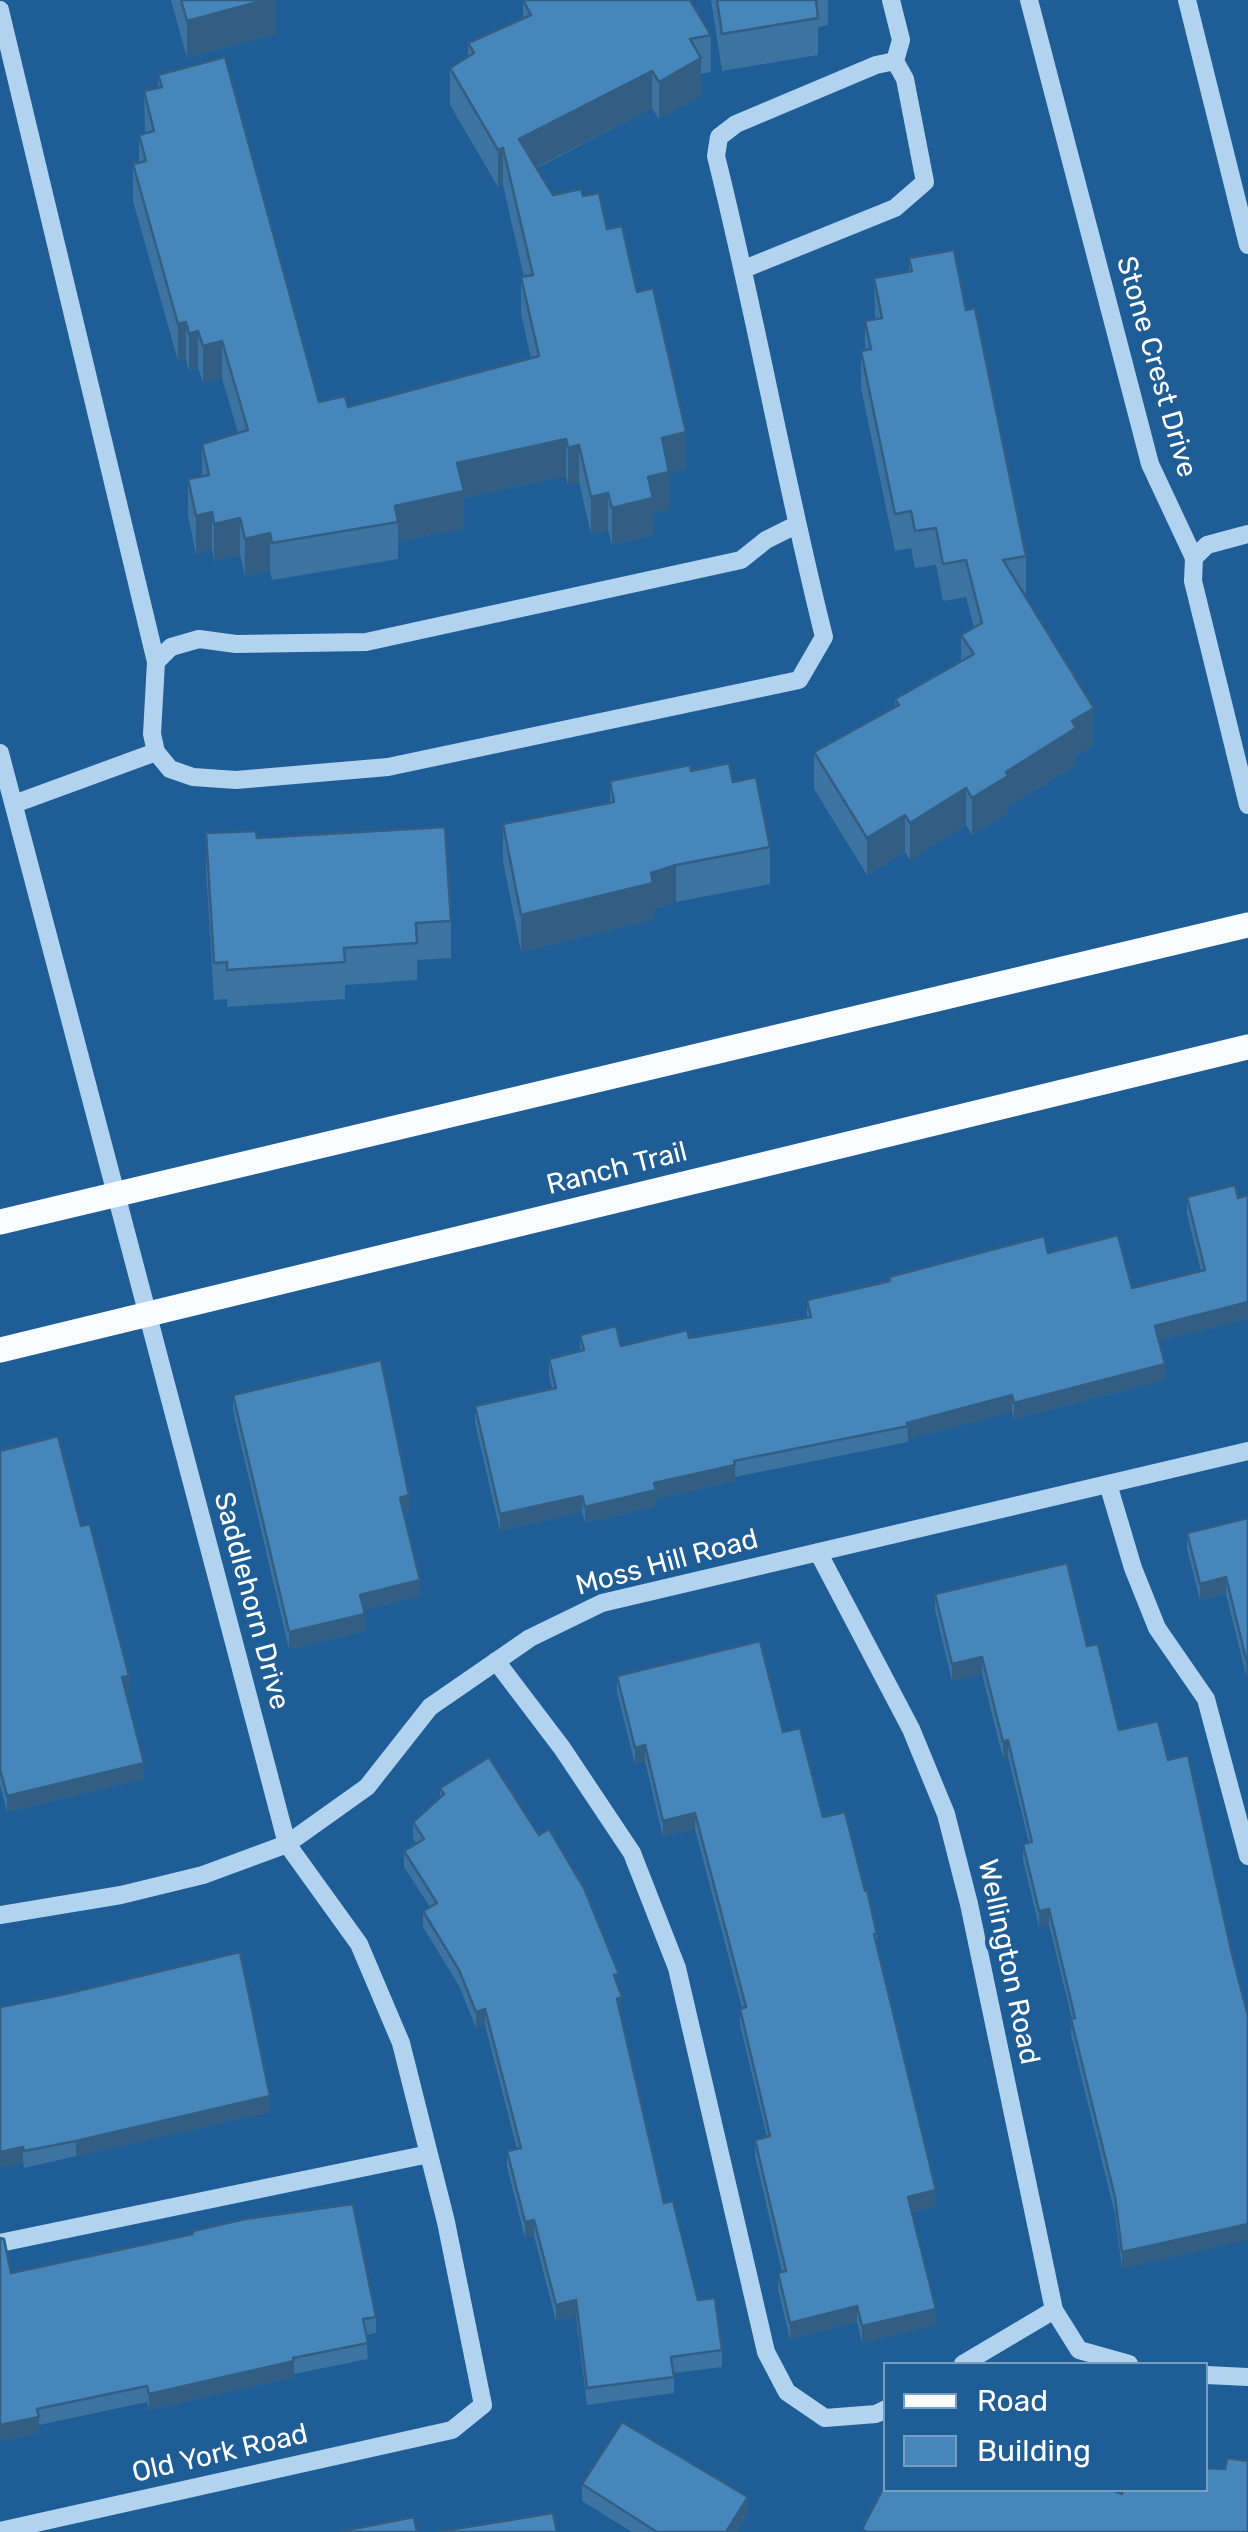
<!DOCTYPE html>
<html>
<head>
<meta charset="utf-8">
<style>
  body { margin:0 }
  #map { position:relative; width:1248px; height:2532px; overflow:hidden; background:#1e5d95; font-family:Rubik,sans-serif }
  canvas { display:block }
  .legend { position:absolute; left:883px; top:2362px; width:325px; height:130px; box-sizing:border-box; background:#1e5d95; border:2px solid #789ebf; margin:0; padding:12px 18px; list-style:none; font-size:30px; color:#fff }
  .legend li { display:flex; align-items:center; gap:20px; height:50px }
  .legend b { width:50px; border:2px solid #789ebf }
</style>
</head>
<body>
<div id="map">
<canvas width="1248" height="2532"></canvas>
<ul class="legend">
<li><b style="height:12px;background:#f9fcff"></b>Road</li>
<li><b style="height:28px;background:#4786bb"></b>Building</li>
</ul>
</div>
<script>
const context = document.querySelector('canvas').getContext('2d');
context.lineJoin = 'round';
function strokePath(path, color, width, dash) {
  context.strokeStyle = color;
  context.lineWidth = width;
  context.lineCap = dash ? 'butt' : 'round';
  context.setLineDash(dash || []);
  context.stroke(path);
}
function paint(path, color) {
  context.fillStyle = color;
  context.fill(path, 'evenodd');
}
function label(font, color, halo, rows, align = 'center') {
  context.font = font + ' Rubik,sans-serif';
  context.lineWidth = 9;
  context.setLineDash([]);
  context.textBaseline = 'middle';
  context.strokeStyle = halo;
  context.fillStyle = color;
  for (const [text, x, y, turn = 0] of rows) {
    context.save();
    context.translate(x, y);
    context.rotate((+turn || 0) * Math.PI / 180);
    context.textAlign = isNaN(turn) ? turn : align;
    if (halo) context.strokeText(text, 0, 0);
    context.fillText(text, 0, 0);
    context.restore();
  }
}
strokePath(new Path2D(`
  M1029,0L1150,464L1194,558L1193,581L1248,805
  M1187,0L1248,245
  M0,10L156,662
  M744,269L895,208L925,182L905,79L895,61L901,40L891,0
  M796,525L766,540L741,560L366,642L236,644L199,639L171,647L156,662L152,734L156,752L170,769L193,777L236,780L388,767L799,680L824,637C784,477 756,316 716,156L719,137L736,124L876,65L895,61
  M1194,558L1207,545L1248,534
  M0,753L287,1844L359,1944L401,2043L446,2222L483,2405L452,2430L0,2531
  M14,804L156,752
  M1108,1484L1133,1568L1157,1628L1206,1699L1248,1856
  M818,1552L911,1729L946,1814L969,1904L1054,2310L1079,2350L1129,2364
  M496,1661L562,1748L632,1853L677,1968L766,2352L787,2392L825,2418L876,2414L886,2409
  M0,1915L121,1895L203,1875L287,1844L367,1787L430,1707L530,1638L602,1603L1248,1451
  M0,2243L429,2154
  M963,2364L1054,2310
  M1206,2375L1248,2377`), '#b1d3ef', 18);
strokePath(new Path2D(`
  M0,1222L1248,925
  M0,1350L1248,1047`), '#f9fcff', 25);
paint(new Path2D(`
  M171,0H276V34L187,58Z
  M523,0L711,35V72L701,74V95L659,119L652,108L537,168L553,195L583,196L607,229L637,292L686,469L669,473V509L653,513V535L612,545L608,530L591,534L579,482L568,485L566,476L464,498V528L398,542V559L272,580L270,570L245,576L240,555L214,561L212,549L196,554L188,516V479L202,476V444L238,433L222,378L203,383L198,368L189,371L186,359L178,361L133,201V164L139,162V135L145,133L144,91L158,88V75L319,402L348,407L531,358L521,314V277H524L503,185L498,187L450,105V68L468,57V43L523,18Z
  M711,0H828V25L818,27V55L722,71Z
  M909,258L966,310L1026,556V593H1024L1094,745L1076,756V765L1008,807V813L972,835L966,825L910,860L905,852L867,875L814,789V752L895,707V699L961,661V635L974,628L966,597L943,601L936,565L915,568L911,548L895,551L861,388V351L865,350V321L875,319L874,278L909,271Z
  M691,771L733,782L770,847V884L676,902L653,909V920L521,952L503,861V824L610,803V781Z
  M206,833L257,838L451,921V958L417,960V980L345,985V999L227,1007V999L214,1000L206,870Z
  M1187,1197L1248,1319L1159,1341L1165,1380L1014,1419L1012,1412L908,1439V1442L735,1477V1481L656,1499V1506L585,1523L582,1512L500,1531L475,1423V1406L552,1389L549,1375V1359L580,1351V1335L621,1346L689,1338L807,1317V1300L889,1282V1277L1048,1253L1132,1288L1201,1271L1187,1214Z
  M233,1395L409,1511L404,1513L420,1596L364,1610L365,1631L289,1649L233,1411Z
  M0,1451L81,1526L129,1692L126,1693L144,1779L7,1812L0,1785Z
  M1248,1518L1246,1675L1226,1594L1200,1600L1187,1549V1533Z
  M935,1594L1087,1646L1119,1730L1158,1721L1122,2269L1115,2214L1071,2035L1072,2019L1049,1925L1039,1927L1023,1860V1844L1029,1843L1008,1757L1003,1758L982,1674L952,1681L935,1610Z
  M617,1676L783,1732L823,1817L865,1891L877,1934V1948L936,2206L912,2212L936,2325L862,2343L857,2322L790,2339L778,2289V2273L782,2272L755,2156V2140L767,2137L740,2025V2009L742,2008L695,1829L663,1837L645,1761L635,1764L617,1692Z
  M440,1788L619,1987L622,2013L620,2014L664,2203L698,2300L722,2350V2367L674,2373V2393L587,2405L576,2316L556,2321L534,2236L525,2238L507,2167V2151L517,2149L485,2025L476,2028L459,1986L423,1927V1911L430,1907L404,1867V1851L416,1843L413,1838V1822L440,1798Z
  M0,2007L270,2112L24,2168Z
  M0,2238L11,2273L376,2317V2333L366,2335L368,2359L294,2374V2377L149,2410L147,2402L39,2425V2433L0,2441Z
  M582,2484L748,2513L737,2532H632L582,2501Z`), '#3d73a1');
paint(new Path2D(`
  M265,0H276V34L187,58V21Z
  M701,58V95L659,119V82Z
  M652,71V108L519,176V139Z
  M503,148V185L498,187V150Z
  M186,322V359L178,361V324Z
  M198,331V368L189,371V334Z
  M222,341V378L203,383V346Z
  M686,432V469L669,473V509L653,513V535L612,545V508L662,438Z
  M566,439V476L464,498V528L398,542V522L395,506L457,463Z
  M579,445V482L568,485V448Z
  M608,493V530L591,534V497Z
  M212,512V549L196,554V516Z
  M240,518V555L214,561V524Z
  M270,533V570L245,576V539Z
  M1094,708V745L1076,756V765L1008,807V813L972,835V798L1072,721Z
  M966,788V825L910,860V823Z
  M905,815V852L867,875V838Z
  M676,865V902L653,909V920L521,952V915Z
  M1248,1302V1319L1155,1342V1326Z
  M1165,1364V1380L1014,1419V1403Z
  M1012,1395V1412L908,1439L907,1423Z
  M735,1465V1481L656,1499V1506L585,1523V1507L654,1483Z
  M409,1495V1511L400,1514V1498Z
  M582,1496V1512L500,1531V1514Z
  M1226,1577V1594L1200,1600V1584Z
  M420,1580V1596L360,1611V1595Z
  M365,1614V1631L289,1649V1632Z
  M982,1657V1674L952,1681V1664Z
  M1246,1659H1248V1675H1246Z
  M129,1676V1692L122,1694V1677Z
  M1008,1740V1757L1003,1758V1742Z
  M645,1745V1761L635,1764V1748Z
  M144,1763V1779L7,1812V1796Z
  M695,1813V1829L663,1837V1821Z
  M1049,1909V1925L1039,1927V1911Z
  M622,1997V2013L617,2016V1999Z
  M485,2009V2025L476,2028V2012Z
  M270,2096V2112L76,2157V2141Z
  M23,2147V2164L0,2168V2152Z
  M936,2190V2206L908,2213V2197Z
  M534,2220V2236L525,2238V2222Z
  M1248,2224V2240L1122,2269V2252Z
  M576,2300V2316L556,2321V2305Z
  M857,2306V2322L790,2339V2323Z
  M936,2309V2325L862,2343V2326Z
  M294,2361V2377L149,2410V2394Z
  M39,2417V2433L0,2441V2425Z
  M748,2497V2513L737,2532H726Z`), '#325e83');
const building = new Path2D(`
  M181,0H265L187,21Z
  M523,0H690L711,35L690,39L701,58L659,82L652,71L519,139L553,195L581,189L583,196L599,193L607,229L622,226L637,292L653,288L686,432L662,438L669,472L648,477L653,498L612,508L608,493L591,497L579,445L568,448L566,439L457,463L464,491L395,506L398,522L272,543L270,533L245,539L240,518L214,524L212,512L196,516L188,479L209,475L202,444L248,430L222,341L203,346L198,331L189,334L186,322L178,324L133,164L146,161L139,135L154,131L144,91L162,87L158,75L225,57L319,402L345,396L348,407L539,356L521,277L533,275L503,148L498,150L450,68L474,53L468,43L531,15Z
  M717,0H816L818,18L722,34Z
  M954,250L966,310L975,308L1026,556L1003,560L1094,708L1072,721L1076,728L1006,772L1008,776L972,798L966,788L910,823L905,815L867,838L814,752L899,705L895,699L974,654L961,635L982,623L966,560L943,564L936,528L915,531L911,511L895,514L861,351L871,349L865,321L882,318L874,278L912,271L909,258Z
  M729,763L733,782L756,777L770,847L676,865L651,873L653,883L521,915L503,824L614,802L610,781L690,765L691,771Z
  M445,827L451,921L416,923L417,943L344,948L345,962L227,970V962L214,963L206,833L256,831L257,838Z
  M1235,1185L1238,1198L1248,1195V1302L1155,1326L1165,1364L1014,1403L1012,1395L907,1423L908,1426L734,1461L735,1465L654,1483L656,1490L585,1507L582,1496L500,1514L475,1406L556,1388L549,1359L584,1350L580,1335L616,1326L621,1346L687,1330L689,1338L811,1317L807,1300L890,1281L889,1277L1044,1236L1048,1253L1118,1235L1132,1288L1205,1270L1187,1197Z
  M381,1360L409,1495L400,1498L420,1580L360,1595L365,1614L289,1632L233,1395Z
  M58,1436L81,1526L90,1524L129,1676L122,1677L144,1763L7,1796L0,1769V1451Z
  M1248,1518V1659H1246L1226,1577L1200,1584L1187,1533Z
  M1067,1563L1087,1646L1098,1644L1119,1730L1158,1721L1168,1760L1188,1755L1232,1954L1248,2016V2224L1122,2252L1115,2197L1071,2019L1075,2018L1049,1909L1039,1911L1023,1844L1032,1842L1008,1740L1003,1742L982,1657L952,1664L935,1594Z
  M760,1641L783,1732L800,1728L823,1817L845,1812L865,1891L867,1890L877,1934H874L936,2190L908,2197L936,2309L862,2326L857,2306L790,2323L778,2273L786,2271L755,2140L770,2136L740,2009L746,2007L695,1813L663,1821L645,1745L635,1748L617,1676Z
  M489,1757L539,1835L549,1829L584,1888L619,1974L614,1975L622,1997L617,1999L664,2203L673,2201L698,2300L715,2298L722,2350L671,2357L674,2377L587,2388L576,2300L556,2305L534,2220L525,2222L507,2151L521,2148L485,2009L476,2012L459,1970L423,1911L437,1903L404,1851L424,1839L413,1822L444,1794L440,1788Z
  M240,1952L270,2096L76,2141L24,2151L23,2147L0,2152V2007L61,1995Z
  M353,2204L376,2317L363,2319L368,2343L293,2358L294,2361L149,2394L147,2386L37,2409L39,2417L0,2425V2238L4,2239L11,2273L193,2234V2231L245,2219Z
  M622,2422L748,2497L726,2532H657L582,2484Z
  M1227,2458L1248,2461V2532H867L862,2529L886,2483V2490H1112L1122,2494V2490H1206V2468L1225,2469Z
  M553,2513L557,2532H437Z
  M414,2517L417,2532H338Z`);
paint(building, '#4786bb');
strokePath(building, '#325e83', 2.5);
label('28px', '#fff', '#1e5d95', [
  ["Stone Crest Drive",1156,367,74],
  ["Ranch Trail",617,1169,-14],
  ["Moss Hill Road",667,1563,-15],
  ["Saddlehorn Drive",251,1601,75],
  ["Wellington Road",1008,1962,78],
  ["Old York Road",220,2454,-13]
]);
</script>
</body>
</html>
